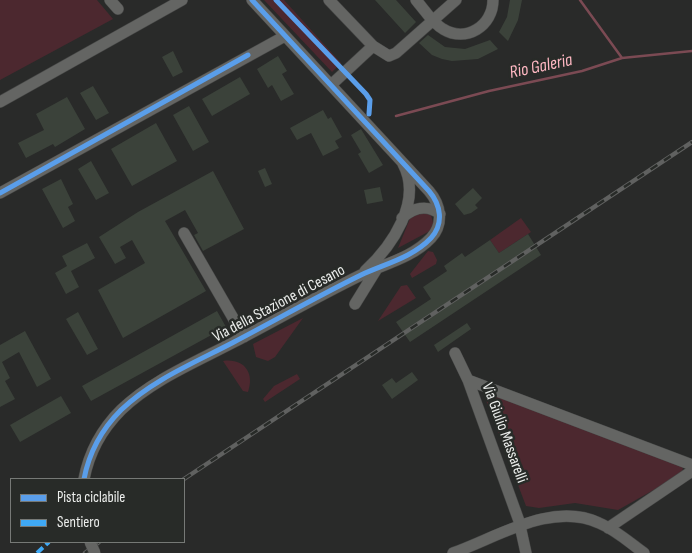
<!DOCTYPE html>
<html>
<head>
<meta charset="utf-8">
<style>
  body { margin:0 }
  #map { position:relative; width:692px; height:553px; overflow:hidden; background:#292a29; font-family:"Sofia Sans Condensed",sans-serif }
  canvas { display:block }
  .legend { position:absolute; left:10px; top:478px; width:175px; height:65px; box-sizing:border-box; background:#282b28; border:1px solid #767976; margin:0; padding:6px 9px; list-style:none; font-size:15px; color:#eceeec }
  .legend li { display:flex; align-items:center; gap:10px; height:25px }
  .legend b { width:25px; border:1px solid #767976 }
</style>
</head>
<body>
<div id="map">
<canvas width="692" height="553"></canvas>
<ul class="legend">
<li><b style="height:6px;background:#5a9eea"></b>Pista ciclabile</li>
<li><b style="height:6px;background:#3fa9f5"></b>Sentiero</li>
</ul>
</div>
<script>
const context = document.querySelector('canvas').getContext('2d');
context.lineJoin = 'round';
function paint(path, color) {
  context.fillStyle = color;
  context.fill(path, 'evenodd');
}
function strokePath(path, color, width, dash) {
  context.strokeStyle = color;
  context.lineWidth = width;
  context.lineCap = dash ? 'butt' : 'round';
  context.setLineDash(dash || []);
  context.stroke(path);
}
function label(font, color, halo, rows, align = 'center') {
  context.font = font + ' "Sofia Sans Condensed",sans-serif';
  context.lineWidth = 5;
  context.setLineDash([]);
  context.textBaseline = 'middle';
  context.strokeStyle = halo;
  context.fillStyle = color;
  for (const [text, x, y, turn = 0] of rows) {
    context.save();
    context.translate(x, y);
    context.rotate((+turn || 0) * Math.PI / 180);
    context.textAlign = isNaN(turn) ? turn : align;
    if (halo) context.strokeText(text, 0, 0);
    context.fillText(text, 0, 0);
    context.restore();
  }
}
paint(new Path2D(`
  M0,0H97L113,19L0,80Z
  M264,0H284L341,63L332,72Z
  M419,211L431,215L434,226L428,232L398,248L411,216Z
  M521,218L531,232L499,253L490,240Z
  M428,251L433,252L437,260L436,264L412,278L410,274Z
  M407,285L416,298L378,321L401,286Z
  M303,318L275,357L268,361L256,357L253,344Z
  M223,361C244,358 255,373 248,392L243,391Z
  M297,374L300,379L265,402L263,399L274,386Z
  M488,392L683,467L682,474L618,510L575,503L539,508L526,506L484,395Z`), '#4c282f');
strokePath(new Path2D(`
  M580,0L622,58
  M396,116L489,91L582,71L622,58L692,51`), '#7b4a53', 2.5);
paint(new Path2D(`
  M375,0H396L416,22L405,33Z
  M510,0H522L518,20L508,41L499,32L507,17Z
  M428,35L445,47L465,49L490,40L498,49L478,59L452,61L442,59L432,55L419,43Z
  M173,51L183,72L173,77L162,57Z
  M278,56L287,71L282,74L294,94L281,101L272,85L268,88L257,69Z
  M240,77L250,94L212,116L202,99Z
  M93,86L109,113L96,120L80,93Z
  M67,97L85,129L55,147L53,144L26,158L18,143L44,130L36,114Z
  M189,106L209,142L193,151L173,115Z
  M323,110L328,119L331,117L342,137L335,141L339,148L323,156L311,133L297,140L290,128Z
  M156,123L177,161L132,186L111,149Z
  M361,129L383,165L369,173L358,154L361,152L351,135Z
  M91,161L109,193L96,200L78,169Z
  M265,168L272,184L265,187L258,171Z
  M213,171L244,229L203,251L194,235L198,233L185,210L165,221L206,291L123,338L98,290L145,263L132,240L120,247L126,258L115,264L99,237L138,212Z
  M61,179L73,204L68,207L75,221L63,228L42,189Z
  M380,187L383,201L367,204L364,190Z
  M473,188L482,198L475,205L478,208L471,213L464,215L455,204Z
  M528,234L541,255L410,342L396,322L431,299L423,287L447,271L444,266L462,253L465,257L490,240L499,253Z
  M87,243L95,258L71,271L79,287L66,294L55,273L67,266L62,256Z
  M217,311L226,327L91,401L82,386Z
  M78,312L98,349L87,355L66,319Z
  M467,323L471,329L438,352L434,345Z
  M25,331L51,379L37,387L19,352L2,362L10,378L5,381L15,399L0,407V345Z
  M412,372L418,380L392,399L382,385L392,378L396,383Z
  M61,396L71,413L20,442L10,425Z`), '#3b423a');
const minor = new Path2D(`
  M110,0L118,9
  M329,0L373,46L389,56L396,53L456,0
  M416,0C424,9 432,23 443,29C466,43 493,26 493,0
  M331,85L373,46
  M0,102L182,0
  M0,193L285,36
  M402,218C413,208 427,204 440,214
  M184,233L244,337
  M365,271C392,246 423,201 403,164
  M355,304L376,270
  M455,353L468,380L519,521L526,553
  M468,380L692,465
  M84,479C89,453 102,429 121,410C152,380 196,362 234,342C276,320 318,296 361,275C384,264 412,258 431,238C444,224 441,205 429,191L252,0
  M608,528L692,471
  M453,553C498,537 552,501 599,523C616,530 630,543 644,553`);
strokePath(minor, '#464746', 12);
strokePath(minor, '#646563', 11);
const rail = new Path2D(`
  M184,479L692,142
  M85,553L99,542`);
strokePath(rail, '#606160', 4.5);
strokePath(rail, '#282b28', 2.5, [8]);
const minorBridge = new Path2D(`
  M90,542L95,553`);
strokePath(minorBridge, '#464746', 12, []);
strokePath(minorBridge, '#646563', 11);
strokePath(new Path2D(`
  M37,553L49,542`), '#3fa9f5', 4, [8, 4]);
strokePath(new Path2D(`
  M276,0L366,94L370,100L369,114
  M0,193L248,55
  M84,479C89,453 102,429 121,410C152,380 196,362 234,342C276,320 318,296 361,275C384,264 412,258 431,238C444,224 441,205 429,191L252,0`), '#5a9eea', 5);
label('16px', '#eceeec', '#282b28', [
  ["Via della Stazione di Cesano",279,304,-28],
  ["Via Giulio Massarelli",504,433,70]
]);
label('italic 18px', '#ffb8c3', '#282b28', [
  ["Rio Galeria",541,67,-12]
]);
</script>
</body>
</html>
